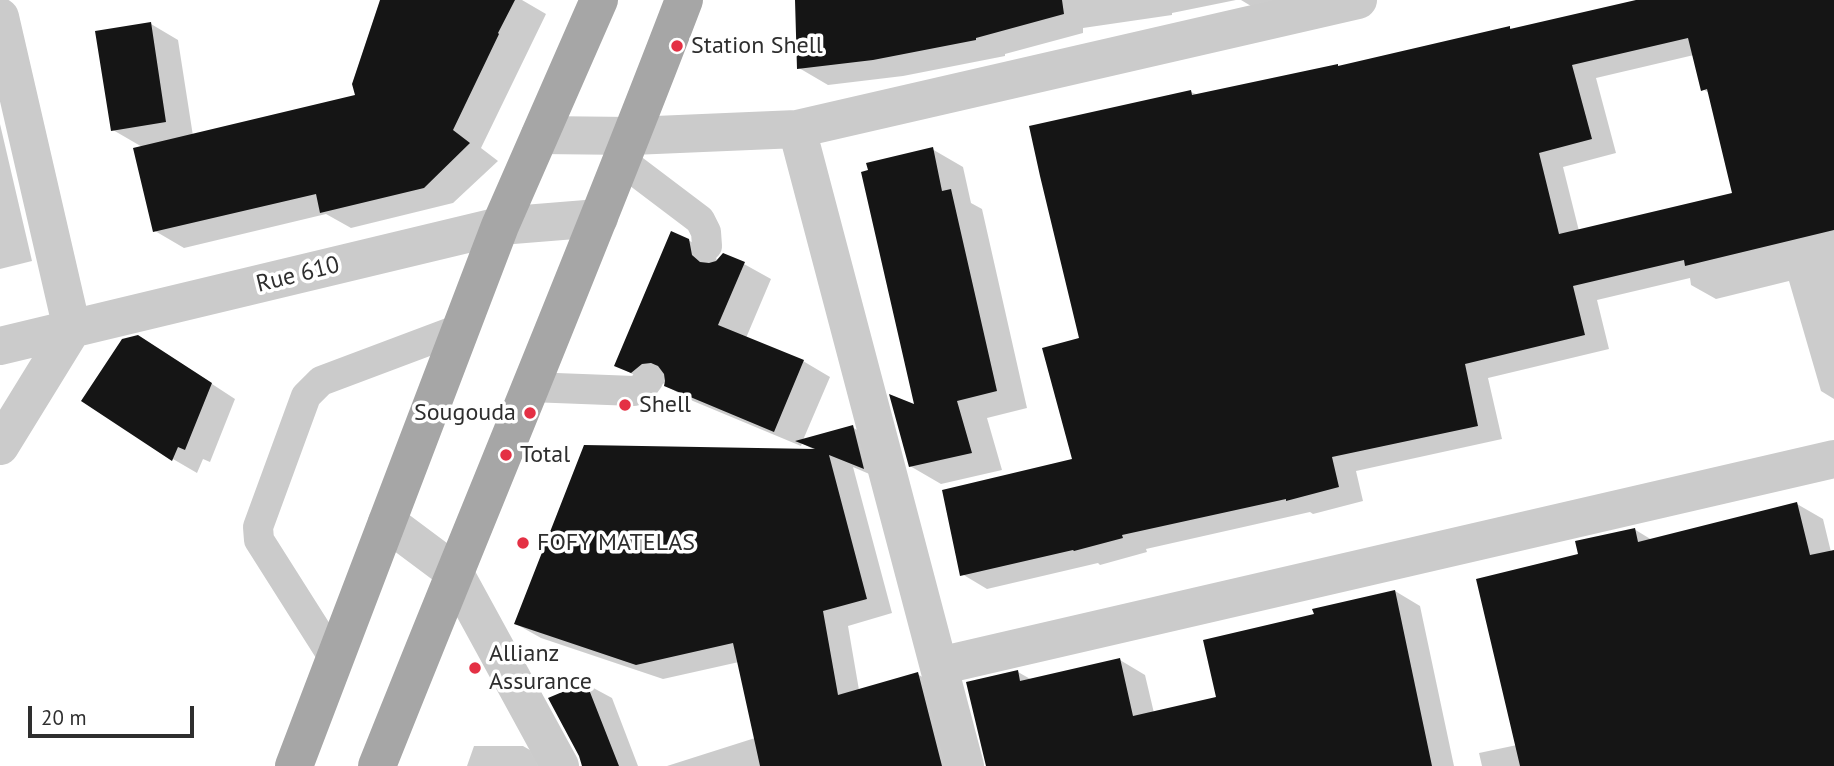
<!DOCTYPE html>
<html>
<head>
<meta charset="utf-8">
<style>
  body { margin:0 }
  #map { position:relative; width:1834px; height:766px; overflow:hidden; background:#fff; font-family:"PT Sans",sans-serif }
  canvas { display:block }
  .scale { position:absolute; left:28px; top:706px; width:166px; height:32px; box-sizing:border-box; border:4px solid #2e2e2e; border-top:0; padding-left:9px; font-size:21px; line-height:24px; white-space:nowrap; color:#2e2e2e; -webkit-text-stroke:5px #fff; paint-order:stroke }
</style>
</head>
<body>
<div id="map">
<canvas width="1834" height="766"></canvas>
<div class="scale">20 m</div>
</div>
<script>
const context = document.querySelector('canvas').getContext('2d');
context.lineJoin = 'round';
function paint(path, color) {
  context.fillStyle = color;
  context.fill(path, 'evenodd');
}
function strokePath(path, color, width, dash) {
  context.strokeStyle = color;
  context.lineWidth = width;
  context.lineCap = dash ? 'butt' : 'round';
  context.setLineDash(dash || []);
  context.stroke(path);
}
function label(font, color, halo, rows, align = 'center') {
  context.font = font + ' "PT Sans",sans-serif';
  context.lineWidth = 7;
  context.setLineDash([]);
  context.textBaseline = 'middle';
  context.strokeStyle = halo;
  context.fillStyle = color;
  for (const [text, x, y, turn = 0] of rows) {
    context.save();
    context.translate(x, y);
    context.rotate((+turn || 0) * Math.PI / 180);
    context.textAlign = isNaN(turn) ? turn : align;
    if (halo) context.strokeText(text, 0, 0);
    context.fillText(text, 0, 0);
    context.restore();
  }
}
paint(new Path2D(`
  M382,0H522L546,14L481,148L498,161L453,203L351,228L326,214L184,248L155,231L144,148L113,130L151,24L178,40L193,136L357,96Z
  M797,0H1236L1172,13V15L1083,28V33L1005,54V56L903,76L828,85L799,68Z
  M1241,0H1280L1251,6Z
  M1644,0H1834V399L1821,391L1789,281L1716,299L1691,285L1690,278L1597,300L1609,349L1488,378L1502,439L1356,471L1363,501L1313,514L1310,512L1146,549L1147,552L1100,565L1098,563L987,589L962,574L1074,460L1082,339L1191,92L1198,95L1340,67L1510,28L1514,30ZM1694,55L1703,89L1709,93L1734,194L1579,231L1563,167L1616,153L1596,78Z
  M0,124L32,261L0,269Z
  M932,149L963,167L971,203L982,209L1027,408L987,418L1002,470L941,484L910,466L916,406Z
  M688,240L716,256L717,263L744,264L771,279L746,338L803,361L830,377L803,440L852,427L878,442L888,482L853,467L892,613L848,626L859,690L917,674L943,688L963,766H667L755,738L739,662L663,679L541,638L516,624L816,451L802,443L801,446L693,401L666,386L668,380L659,387L643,380L616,365Z
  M163,352L235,399L210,462L203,459L197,473L173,459Z
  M1797,504L1823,519L1831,552L1834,551V766H1482L1479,753L1517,745L1580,555L1634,529L1652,540Z
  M1395,591L1420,606L1454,766H988L1018,672L1032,680L1120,660L1145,675L1154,713L1218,698L1316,615Z
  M586,684L612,698L638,766H583Z
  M474,746H523L549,761L551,766H467Z`), '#0003');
paint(new Path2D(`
  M380,0H515L498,33L499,34L453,130L470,143L424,188L320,213L316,194L153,232L133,148L355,95L352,84Z
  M795,0H1062L1064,14L976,38V40L873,60L797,69Z
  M1636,0H1834V230L1685,266L1684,260L1573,286L1585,335L1465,364L1478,426L1332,457L1339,487L1286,501V499L1122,535L1123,538L1074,551L1073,550L960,576L942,490L1072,459L1042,348L1079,338L1040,176L1029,126L1191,90L1192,95L1338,64V66L1510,26V29ZM1688,38L1701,91L1707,89L1732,193L1559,234L1539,153L1592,139L1572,65Z
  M151,22L166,122L111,131L95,31Z
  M933,147L942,191L951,189L997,391L957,401L972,453L909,467L889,394L914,404L861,172L868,170L866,163Z
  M671,231L689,239L692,255L700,262L709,263L716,261L723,253L745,262L718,325L804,360L774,432L664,386L665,381L664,374L658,366L651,363L642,364L631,373L614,366Z
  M138,335L212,383L185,450L178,447L172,461L81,401L122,339Z
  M853,425L864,469L829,455L867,599L823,611L838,695L918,672L942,766H760L733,643L636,665L514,624L584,445L815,449L795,441Z
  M1797,502L1810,555L1834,550V766H1520L1476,579L1578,554L1575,541L1635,528L1638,542Z
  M1395,590L1432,766H986L966,682L1018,670L1020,681L1120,658L1133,716L1216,697L1203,640L1314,614L1312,609Z
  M586,682L619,766H582L579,756L548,698Z`), '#151515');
strokePath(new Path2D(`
  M622,161L700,220L706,232L707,246
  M530,387L634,391L642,388L648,380
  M335,660L259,540L258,527L306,396L321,381L462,328`), '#cbcbcb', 30);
strokePath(new Path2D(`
  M0,17L72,329L0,446
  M797,129L965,766
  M540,135L632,136L797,129L1358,0
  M0,346L500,226L599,218
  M387,522L454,572L560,766
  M939,666L1834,459`), '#cbcbcb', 38);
strokePath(new Path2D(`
  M294,766L500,226L599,0
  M377,766C479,510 586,257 684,0`), '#a6a6a6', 38);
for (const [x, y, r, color] of [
  [677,46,7,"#e43044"],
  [625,405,7,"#e43044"],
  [530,413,7,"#e43044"],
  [506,455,7,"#e43044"],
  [523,543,7,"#e43044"],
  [475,668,7,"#e43044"]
]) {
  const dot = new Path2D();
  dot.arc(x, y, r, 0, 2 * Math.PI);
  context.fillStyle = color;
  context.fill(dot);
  strokePath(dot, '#fff', 2.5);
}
label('24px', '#2e2e2e', '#fff', [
  ["Station Shell",691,46],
  ["Shell",639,405],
  ["Sougouda",516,413,"right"],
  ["Total",520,455],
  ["FOFY MATELAS",537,543],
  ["Allianz",489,654],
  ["Assurance",489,682]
], 'left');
label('24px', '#2e2e2e', '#fff', [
  ["Rue 610",298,275,-14]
]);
</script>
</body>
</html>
